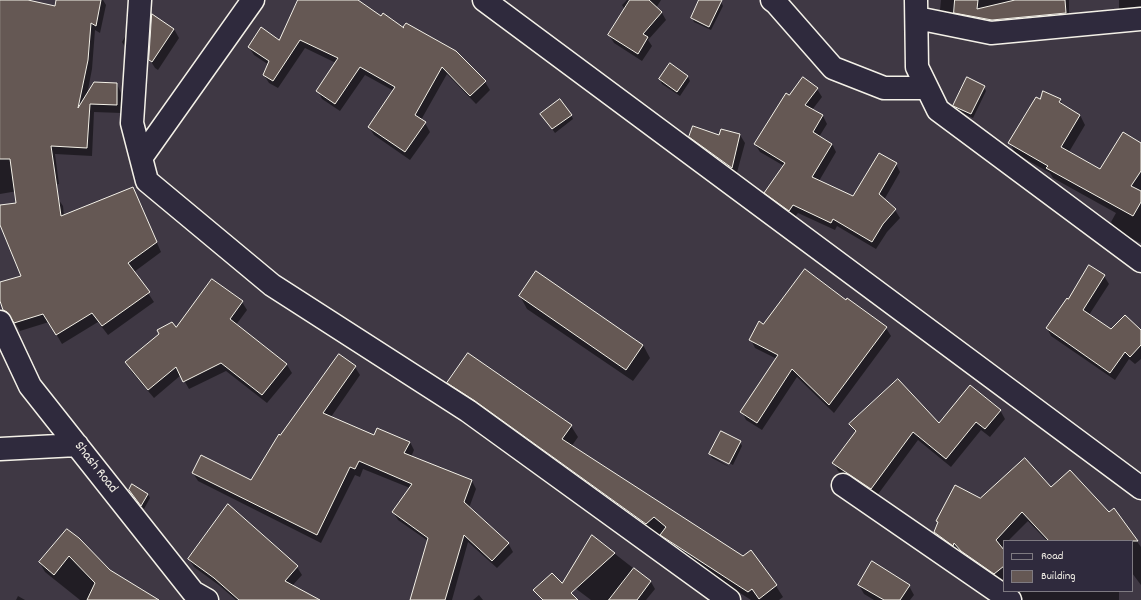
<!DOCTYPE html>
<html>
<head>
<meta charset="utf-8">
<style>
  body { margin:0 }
  #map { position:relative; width:1141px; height:600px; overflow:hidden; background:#3f3844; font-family:Dekko,sans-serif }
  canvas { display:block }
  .legend { position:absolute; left:1003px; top:540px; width:130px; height:52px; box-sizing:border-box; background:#2f2a3d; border:1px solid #7e7a81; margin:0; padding:5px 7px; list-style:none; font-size:12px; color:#f4f1e8 }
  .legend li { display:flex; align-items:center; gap:8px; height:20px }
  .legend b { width:20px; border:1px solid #7e7a81 }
</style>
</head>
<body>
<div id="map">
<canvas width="1141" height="600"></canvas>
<ul class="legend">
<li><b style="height:5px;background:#2f2a3d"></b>Road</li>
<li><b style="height:11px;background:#655854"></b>Building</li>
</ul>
</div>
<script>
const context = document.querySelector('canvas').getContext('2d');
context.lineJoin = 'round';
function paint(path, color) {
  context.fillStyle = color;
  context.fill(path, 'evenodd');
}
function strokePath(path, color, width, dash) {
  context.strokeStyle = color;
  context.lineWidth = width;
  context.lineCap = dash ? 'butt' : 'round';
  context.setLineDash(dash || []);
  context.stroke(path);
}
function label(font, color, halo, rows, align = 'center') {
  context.font = font + ' Dekko,sans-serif';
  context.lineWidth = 4;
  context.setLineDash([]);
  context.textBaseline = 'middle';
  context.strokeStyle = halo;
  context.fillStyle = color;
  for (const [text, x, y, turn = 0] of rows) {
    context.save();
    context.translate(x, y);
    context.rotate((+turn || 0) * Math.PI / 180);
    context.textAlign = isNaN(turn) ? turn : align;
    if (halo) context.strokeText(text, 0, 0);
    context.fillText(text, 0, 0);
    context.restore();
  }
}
paint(new Path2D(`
  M0,0H23L56,7L57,0H103L106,5L100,33L95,30L92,69L87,95L117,84L121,93V113L94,112L92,156L55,154L59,184L0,194Z
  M299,0H356L381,17L406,31L485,82L490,90L476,104L447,74L421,120L425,123L430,132L410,160L374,135L369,127L394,91L365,75L340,111L322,99L318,91L336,63L305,48L278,88L269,83L264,75L269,65L254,55L249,47L280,41Z
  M627,0H661L656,8L662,13L666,20L648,40L652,46L642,61L614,43L609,35L625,10L622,5Z
  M700,0H717L721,2L723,6L711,30L694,22L692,18Z
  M941,0H1069V21L996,28L945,17L940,10Z
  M1119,0H1141V16L1125,18L1119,8Z
  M174,29L179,38L158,70L155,68L150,60Z
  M125,37L129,44L127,50L122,42Z
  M670,65L688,77L690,81L680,96L662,84L660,80Z
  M803,78L817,89L822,97L812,110L823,116L827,124L819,137L832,144L836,152L819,181L853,197L896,164L900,172L884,200L895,210L900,218L887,232L876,249L837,226L835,230L798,213L794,218L770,201L766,193L784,166L760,152L755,144Z
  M984,87L986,91L973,118L957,110L954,106Z
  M1060,100L1064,106L1080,115L1085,125L1069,152L1101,170L1141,144V243L1117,232L1111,222L1116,213L1053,178L1050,173L1015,153L1010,143L1040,101Z
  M571,115L573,119L555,133L544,118Z
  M740,135L745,143L736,176L695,145L690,136L720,137Z
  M57,197L63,206L64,216L137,197L161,252L134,272L154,302L108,335L98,322L62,344L49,322L20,331L14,321L10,319L4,310L0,297V284L22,277L0,223V218Z
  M1104,276L1109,284L1089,315L1111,330L1141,331V359L1135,364L1129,359L1115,380L1051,336L1047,328Z
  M212,280L242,302L247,310L236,325L287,365L292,373L267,403L226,371L189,389L181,375L154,398L131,371L127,363L176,329Z
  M520,296L643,345L650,358L633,381L527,309Z
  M846,301L886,328L891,336L834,413L797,377L762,430L746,420L742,412L777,359L755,348L751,340L764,325Z
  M355,367L360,375L331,417L375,437L410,442L414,450L411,457L472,481L476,489L469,508L508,543L513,552L497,568L468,542L452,600H411L428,541L398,520L393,512L410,488L363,469L360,477L355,475L321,543L198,481L193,473L251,481L281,436Z
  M448,383L571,426L578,437L571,447L776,586L783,597L779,600H751L674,551L455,395Z
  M1000,410L1005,419L990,437L981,430L951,467L918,440L876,497L838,471L834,463L856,433L850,424L939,425Z
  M740,442L742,446L733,465L712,454V456L731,468L712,458L710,454Z
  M1051,488L1108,514L1114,510L1141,547V585L1132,573V541H1047L1028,521L1008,541H1004V545L1001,548L1004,551V585L968,560L960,551L959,554L940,541L935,532L938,524L937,521L980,499Z
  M130,490L148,494L150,498L144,509Z
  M67,530L109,571L157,600H80L45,572L40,563Z
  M592,536L651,582L655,589L646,600H591L571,585Z
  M189,559L297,567L302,575L292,586L312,600H236L220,586L194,567Z
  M859,585L909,586L914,595L910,600H874L864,594Z
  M1012,591H1119V600H1023V598Z
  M479,595L483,600H473Z
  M18,596L25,600H16Z`), '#0007');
const building = new Path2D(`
  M0,0H28L55,6L56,0H101L96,26L91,23L88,60L78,108L94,82L117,83V105L90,104L87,148L51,146L61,216L133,187L157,242L128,263L150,292L102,326L92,313L56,335L43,314L14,323L7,312L3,310L0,301V282L21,276L0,225V205L16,203L10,159H0Z
  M298,0H358L381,16L383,13L404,28L403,27L406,23L456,51L486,81L470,96L442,67L415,115L426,122L405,152L368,127L395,87L360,67L335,104L316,91L338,58L300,40L273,81L263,75L269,61L248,47L261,27L279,40Z
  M630,0H649L662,12L643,34L648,37L638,54L608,35Z
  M699,0H722L709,27L691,18Z
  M955,0H978L977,9L1015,0H1065L1066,13L992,20L954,13Z
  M152,14L174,29L152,62L149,60Z
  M670,63L688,76L677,92L659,79Z
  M803,77L818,88L805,105L823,115L813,132L832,144L812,177L853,196L879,153L897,163L879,194L896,209L883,224L872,242L833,219L831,223L793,205L789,211L764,193L785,163L754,144L786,93L789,95Z
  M967,77L985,86L971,114L953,106Z
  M1043,91L1061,99L1059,102L1080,115L1061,147L1100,169L1123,132L1141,143V171L1131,186L1141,191V202L1133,216L1046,168L1048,166L1008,143L1036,97L1040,99Z
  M560,99L572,115L552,129L540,114Z
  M693,126L719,135L721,129L740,134L732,168L689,137Z
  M1089,265L1105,275L1083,310L1111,329L1125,315L1141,330V345L1130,357L1125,352L1110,373L1046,328L1067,298L1068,299Z
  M805,269L846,300L847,298L887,327L829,405L792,369L757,423L740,412L778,355L749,340L759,321L763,324Z
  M536,271L643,345L626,370L519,296Z
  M212,279L243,301L230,319L287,364L262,395L221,363L183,382L176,367L148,390L125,362L159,334L157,330L172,322L176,327Z
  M468,353L572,425L562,439L743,556L751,550L777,585L759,599L752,589L748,592L660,535L666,527L654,517L646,524L475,401L447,383Z
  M339,354L356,366L323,413L374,435L377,428L410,442L404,453L472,480L464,502L509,543L492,561L464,535L445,600H410L428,538L392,512L412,484L359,461L355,469L350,467L317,535L192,473L201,455L251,480L279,434L280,435Z
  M898,379L939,423L970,385L1001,410L985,429L976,422L946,459L913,432L871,489L832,463L856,431L849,424Z
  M721,431L741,441L729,464L709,454Z
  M1025,458L1051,487L1070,470L1109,512L1114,508L1138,541H1049L1022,512L996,540L1004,550V566L994,574L961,551L954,543L953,546L934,532L938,522L936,521L955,485L980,498Z
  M132,484L148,494L141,506L129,490Z
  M228,504L298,566L285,581L320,600H239L214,578L188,559Z
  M67,529L79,538L110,570L159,600H87L95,583L69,556L54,575L39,562Z
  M592,535L615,553L571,593L578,600H543L533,590L552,573L562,583Z
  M872,561L910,585L900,600H884L858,585Z
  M634,568L651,581L637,600H609Z`);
paint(building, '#655854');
strokePath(building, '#f4f1e8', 1);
const minor = new Path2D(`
  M140,0L132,123L147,181L272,285L468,411L729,600
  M484,0L1141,488
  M772,0L776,3L833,68L884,88H927
  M916,0L917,67L938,110L1141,261
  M917,18L991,33L1141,19
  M141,158L253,0
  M0,322L30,386L193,592L207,600
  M0,449L77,445
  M843,485L1010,600`);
strokePath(minor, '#f4f1e8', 25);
strokePath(minor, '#2f2a3d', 22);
label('14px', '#f4f1e8', '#2f2a3d', [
  ["Shash Road",95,468,52]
]);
</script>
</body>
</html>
